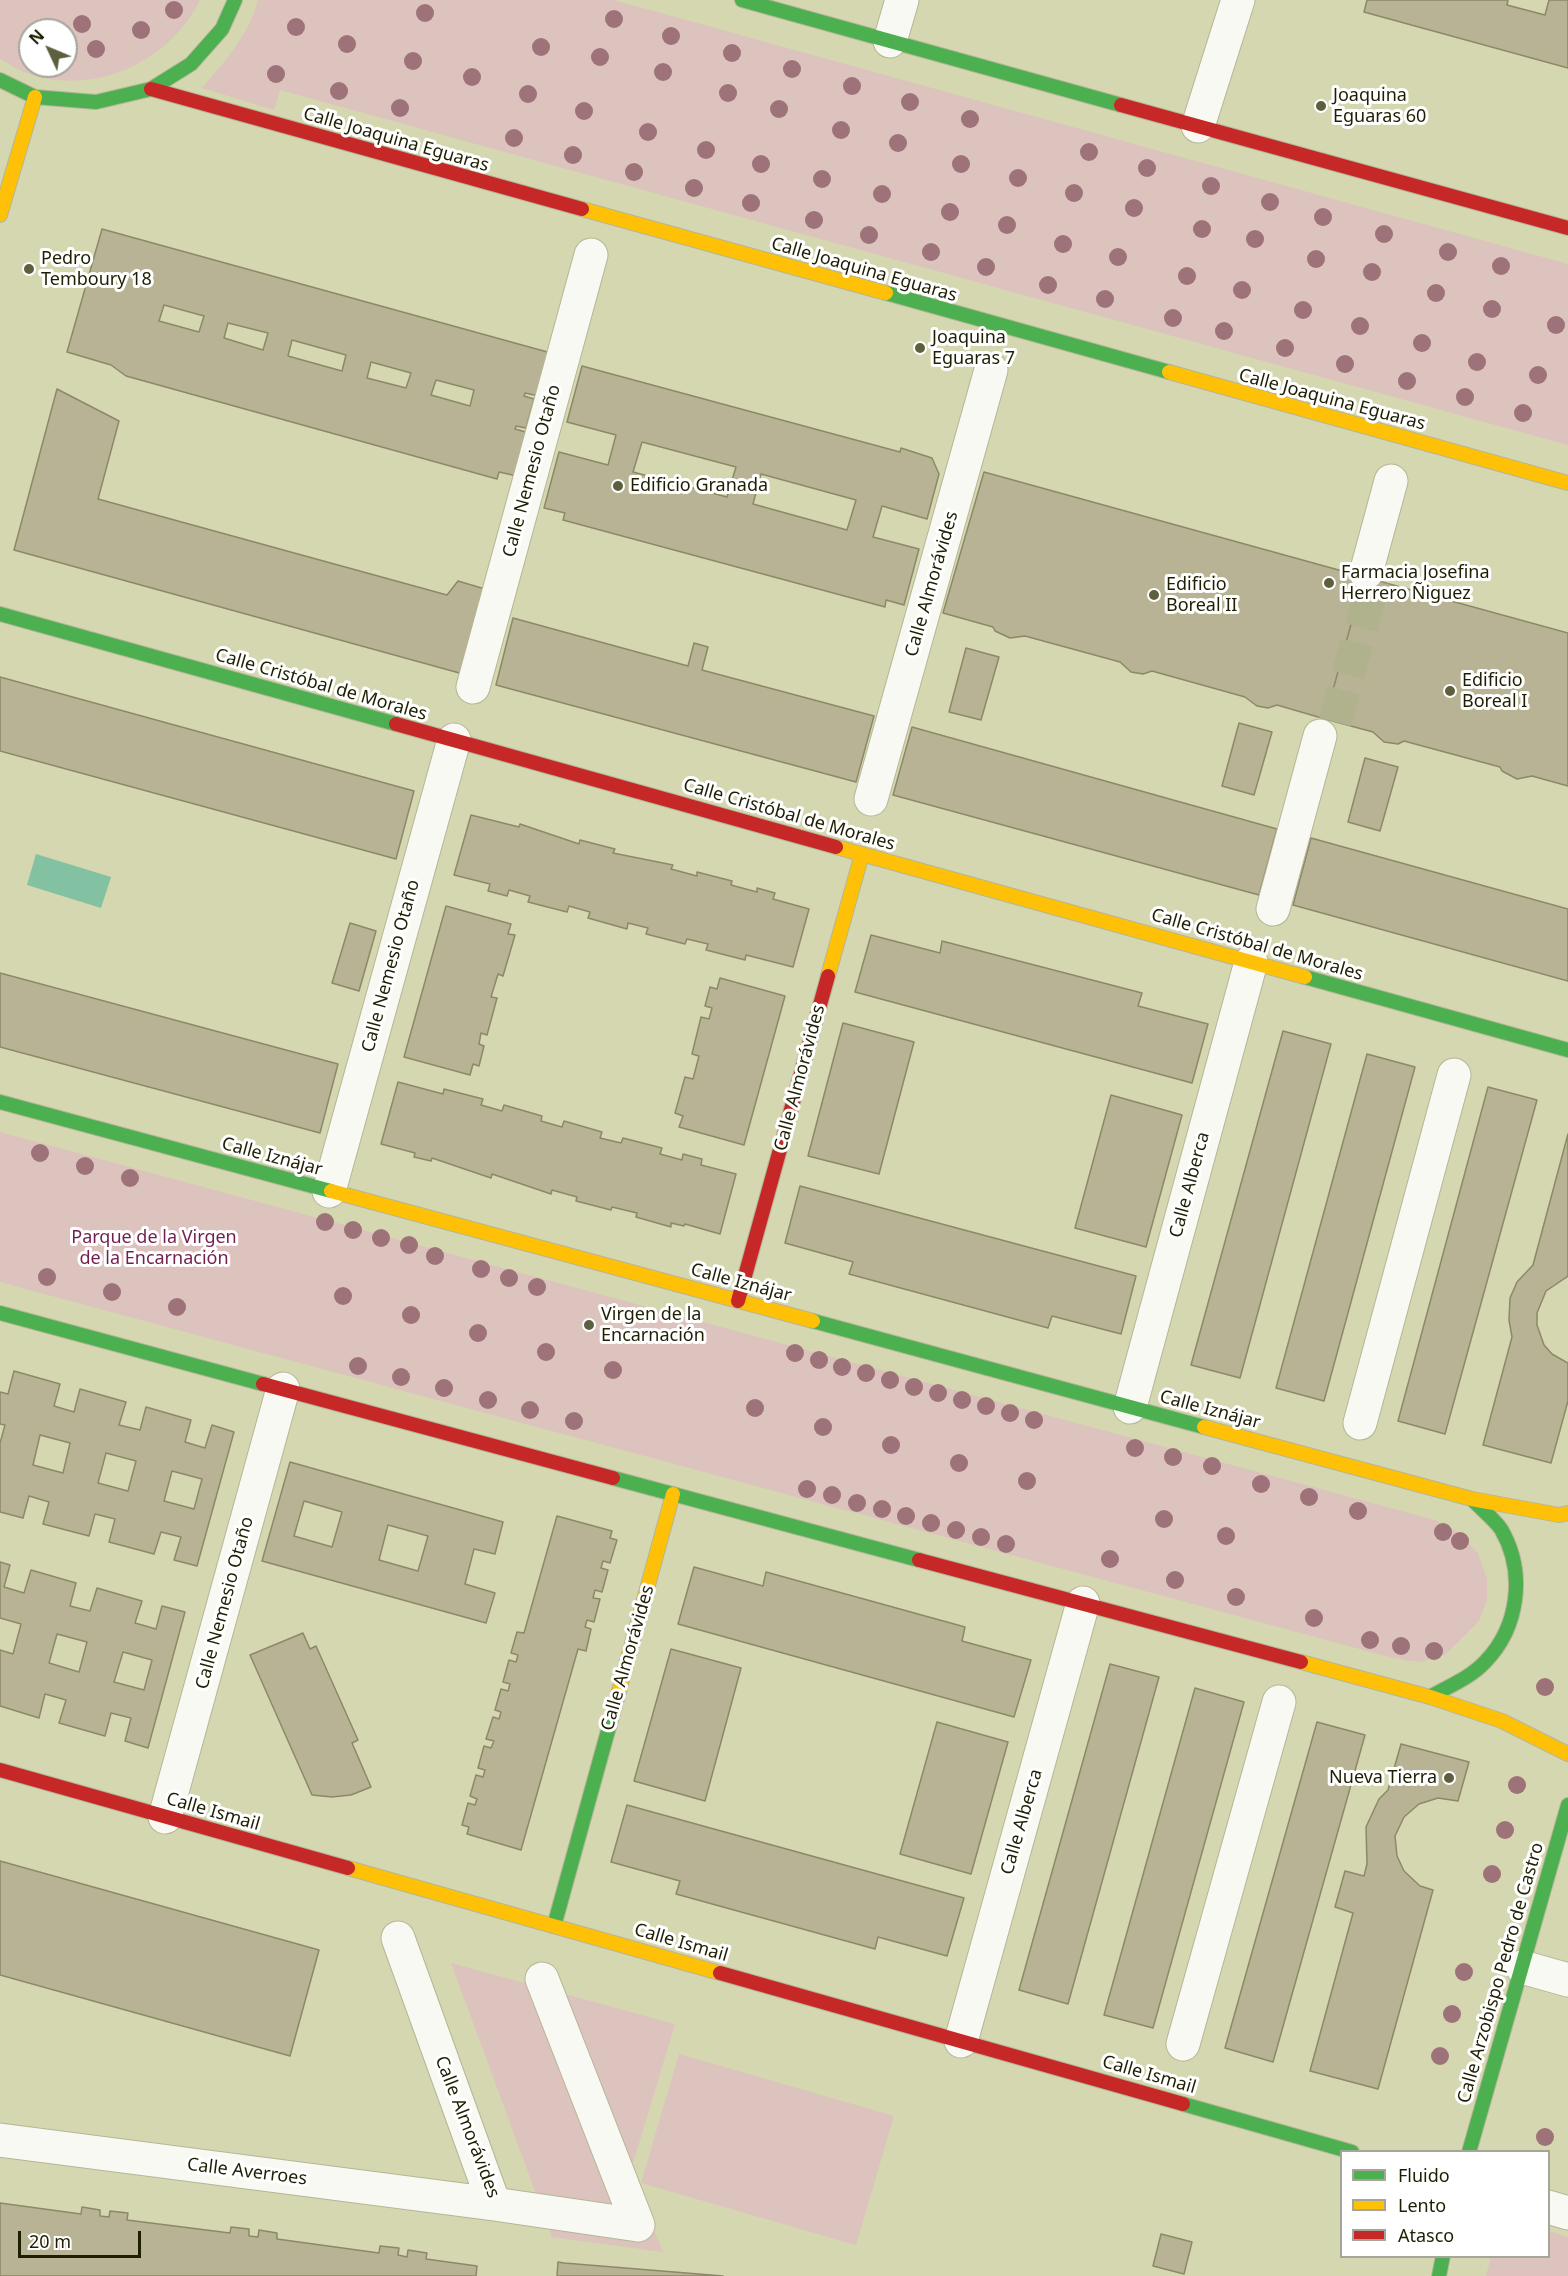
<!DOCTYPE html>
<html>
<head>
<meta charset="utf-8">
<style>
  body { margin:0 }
  #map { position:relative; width:1568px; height:2276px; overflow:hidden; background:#d5d7b0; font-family:"Noto Sans",sans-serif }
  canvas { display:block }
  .legend { position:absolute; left:1340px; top:2150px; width:210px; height:108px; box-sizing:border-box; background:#fff; border:2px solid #a5a59a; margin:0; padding:8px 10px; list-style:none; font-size:18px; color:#1e1f02 }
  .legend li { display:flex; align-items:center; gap:12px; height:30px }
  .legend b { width:30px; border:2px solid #a5a59a }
  .north { position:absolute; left:18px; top:18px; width:60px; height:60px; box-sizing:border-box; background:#fff; border:2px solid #a5a59a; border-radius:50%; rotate:314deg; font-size:16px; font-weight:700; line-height:24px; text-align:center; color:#1e1f02 }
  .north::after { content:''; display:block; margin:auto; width:21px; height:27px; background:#5e5f3f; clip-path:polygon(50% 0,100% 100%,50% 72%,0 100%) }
  .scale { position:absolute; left:18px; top:2231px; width:123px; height:27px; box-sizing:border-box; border:3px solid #1e1f02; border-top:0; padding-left:8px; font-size:18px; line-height:21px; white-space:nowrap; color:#1e1f02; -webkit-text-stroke:4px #fff; paint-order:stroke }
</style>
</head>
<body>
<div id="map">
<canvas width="1568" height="2276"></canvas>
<ul class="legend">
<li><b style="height:8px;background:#4caf50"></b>Fluido</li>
<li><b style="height:8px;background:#ffc107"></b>Lento</li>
<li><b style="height:8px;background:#c62828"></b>Atasco</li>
</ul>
<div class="north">N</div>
<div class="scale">20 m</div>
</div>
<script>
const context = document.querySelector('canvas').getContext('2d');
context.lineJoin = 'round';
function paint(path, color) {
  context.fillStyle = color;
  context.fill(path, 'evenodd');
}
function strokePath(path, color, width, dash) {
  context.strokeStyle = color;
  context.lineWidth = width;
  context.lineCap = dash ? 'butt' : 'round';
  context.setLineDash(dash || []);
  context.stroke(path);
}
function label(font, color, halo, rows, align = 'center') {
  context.font = font + ' "Noto Sans",sans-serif';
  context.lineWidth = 6;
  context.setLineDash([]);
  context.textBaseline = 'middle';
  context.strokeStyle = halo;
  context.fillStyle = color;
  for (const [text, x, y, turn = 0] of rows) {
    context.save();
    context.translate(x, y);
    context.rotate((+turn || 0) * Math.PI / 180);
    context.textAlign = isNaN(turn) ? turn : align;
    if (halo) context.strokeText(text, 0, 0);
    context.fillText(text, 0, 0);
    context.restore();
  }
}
paint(new Path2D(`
  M0,0H200C169,63 92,98 24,72C16,69 8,63 0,59ZM30,30H66V66H30Z
  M258,0H614L1568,264V445L280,90L274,110L202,88C225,61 249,35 258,0Z
  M0,1132L1435,1520L1461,1534L1478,1554L1487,1579V1600L1479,1621L1445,1655L1420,1662L1393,1658L0,1282Z
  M451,1963L675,2024L630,2173L663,2252L552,2237Z
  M679,2054L894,2116L856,2245L641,2183Z
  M1549,2231L1568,2237V2276H1486L1491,2257L1548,2256Z`), '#dcc3bd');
paint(new Path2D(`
  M36,854L111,877L101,908L27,885Z`), '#82c1a1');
const building = new Path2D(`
  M1367,0H1508L1507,5L1545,15L1549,0H1568V68L1364,12Z
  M102,229L551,353L539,396L525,393L524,396L534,399L526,428L516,426L515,429L529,433L517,476L499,472L497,479L126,376L111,365L67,352ZM164,305L204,316L199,332L159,321ZM228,323L268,333L263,350L224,338ZM292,340L346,355L342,371L288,356ZM371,362L411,373L406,388L367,378ZM436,380L474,390L470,406L431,395Z
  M582,366L900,452L901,448L932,458L939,474L927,519L882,506L873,537L919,549L904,605L886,600L885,607L563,520L565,513L544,508L559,452L608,465L616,435L567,422ZM642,442L736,467L727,497L633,472ZM761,474L856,500L847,530L753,504Z
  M57,389L119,421L98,499L447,595L458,581L485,589L463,674L14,550Z
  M984,472L1364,577L1325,719L1277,705L1268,708L1257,706L1245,697L1152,671L1143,674L1131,672L1120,662L1025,636L1010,638L995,631L993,627L943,613Z
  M1364,577L1568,633V786L1532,776L1517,779L1502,771L1500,767L1404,741L1398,744L1384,742L1373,732L1325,719Z
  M513,618L688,666L694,643L708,647L702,670L874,716L856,782L496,685Z
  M966,648L999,657L981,720L949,712Z
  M0,677L414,791L396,859L0,751Z
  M1239,723L1272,732L1254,795L1222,786Z
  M912,727L1277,829L1259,895L893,795Z
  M1365,758L1398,767L1380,831L1348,822Z
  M471,815L519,827L520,824L579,844L580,840L615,849L613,853L673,865L671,869L697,876V872L732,881L731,885L757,892V888L775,893L773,899L809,909L793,967L746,955L745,960L706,950L708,944L687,939L685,944L646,934L648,928L628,923L627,929L588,918L590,912L569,906L567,912L528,902L530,896L509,890L507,896L488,891L490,884L454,875Z
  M1311,838L1568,909V981L1293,905Z
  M446,906L511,924L508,934L515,935L503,976L498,974L491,997L497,998L487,1035L481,1033L479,1044L484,1046L479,1066L473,1064L470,1075L404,1057Z
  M350,923L376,931L359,991L332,983Z
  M871,935L940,953L942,941L1142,993L1138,1006L1208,1024L1192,1083L855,992Z
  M0,973L338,1064L320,1133L0,1047Z
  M720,978L785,996L744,1145L679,1127L683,1116L675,1113L685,1077L693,1079L699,1056L692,1054L701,1017L709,1019L712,1008L705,1006L710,987L717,989Z
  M843,1023L914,1042L879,1174L808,1156Z
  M1283,1031L1331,1044L1240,1378L1191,1365Z
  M1367,1054L1415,1067L1324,1401L1276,1388Z
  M398,1082L443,1094L444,1089L483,1099L481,1105L502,1111L504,1105L542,1116L541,1121L562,1127L564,1121L602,1132L600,1138L621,1143L623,1138L662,1148L660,1154L682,1160L683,1154L702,1159L701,1165L736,1174L720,1234L685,1224L684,1226L671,1223V1227L636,1217L637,1213L612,1207L611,1210L576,1201L577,1197L552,1190L551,1194L492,1174L491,1178L432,1158L431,1161L414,1157L415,1153L381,1144Z
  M1488,1087L1537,1100L1445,1434L1398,1421Z
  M1111,1095L1182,1115L1146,1247L1075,1228Z
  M1568,1134V1276L1546,1291L1537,1313V1325L1544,1345L1552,1354L1568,1363V1401L1551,1463L1483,1445L1512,1337L1509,1320L1510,1298L1517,1282L1533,1265Z
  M800,1186L1136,1276L1121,1334L1052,1316L1048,1328L849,1274L853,1262L785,1243Z
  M14,1371L60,1384L54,1406L74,1412L80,1389L126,1402L119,1425L140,1430L146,1407L191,1420L185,1442L205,1448L212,1425L234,1432L197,1566L174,1560L181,1537L161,1532L154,1554L109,1542L115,1519L95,1514L89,1536L43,1524L49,1502L29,1496L23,1518L0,1512V1443L5,1425L0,1424V1392L8,1394ZM40,1435L70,1443L63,1473L33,1465ZM106,1453L136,1461L128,1491L98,1483ZM172,1471L202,1479L194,1509L164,1501Z
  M290,1462L503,1522L495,1554L474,1549L465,1584L495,1593L486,1623L262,1561ZM304,1501L342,1512L332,1547L294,1536ZM388,1525L428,1536L418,1571L379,1560Z
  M557,1516L612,1531L610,1538L617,1540L610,1563L603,1561L601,1568L608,1570L602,1592L595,1590L593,1598L600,1599L594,1622L587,1620L585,1627L591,1629L586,1651L578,1649L521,1850L467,1834L469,1827L462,1825L468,1803L475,1805L477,1799L470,1796L476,1775L483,1777L485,1770L478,1768L484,1746L491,1748L494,1741L486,1739L493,1717L499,1719L501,1712L495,1710L501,1689L508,1691L510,1684L503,1682L509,1660L516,1662L518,1655L511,1653L517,1632L524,1633Z
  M0,1562L10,1565L4,1587L24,1593L31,1570L76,1583L70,1606L90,1611L97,1588L142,1601L135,1623L156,1629L162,1606L185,1612L148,1748L125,1741L131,1718L111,1713L105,1736L59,1723L66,1700L45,1694L39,1718L0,1706V1650L13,1654L21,1624L0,1618ZM57,1634L87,1642L79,1672L49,1663ZM123,1652L152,1660L144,1690L114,1682Z
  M694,1567L763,1586L766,1572L965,1627L962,1641L1031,1660L1014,1717L678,1624Z
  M303,1633L310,1649L316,1646L358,1740L352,1743L371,1787L351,1795L332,1797L312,1795L250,1655Z
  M671,1649L741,1668L705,1801L634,1781Z
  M1110,1664L1159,1677L1068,2004L1019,1990Z
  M1195,1688L1244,1702L1153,2028L1104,2015Z
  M937,1722L1008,1742L971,1874L900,1854Z
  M1317,1722L1365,1735L1273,2062L1225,2048Z
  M1401,1744L1469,1762L1458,1801L1438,1798L1419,1804L1404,1817L1395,1836L1397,1856L1404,1871L1420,1886L1433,1890L1378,2089L1310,2071L1353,1913L1335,1907L1345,1871L1364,1876L1367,1864L1366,1827L1379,1799L1388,1790Z
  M627,1805L964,1898L947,1956L878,1937L875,1949L676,1894L680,1881L611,1862Z
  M0,1861L319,1950L290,2056L0,1975Z
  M0,2203L81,2214L82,2207L100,2210V2216L109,2217L110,2211L128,2213L127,2220L230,2233L231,2227L249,2229V2236L258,2237L259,2230L277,2233V2239L379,2253L380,2246L399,2248L398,2255L407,2257L408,2250L427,2253L426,2259L477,2266L476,2276H0Z
  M1161,2234L1192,2242L1184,2274L1153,2266Z
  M558,2262L564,2263L723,2276H557Z`);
paint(building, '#b7b394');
strokePath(building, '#8c8968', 1.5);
strokePath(new Path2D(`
  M1335,722L1374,580`), '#b0b28d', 33, [33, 16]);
const street = new Path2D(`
  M890,41L902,0
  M1198,126L1238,0
  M1366,573L1391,481
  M473,687L591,255
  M871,799L991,370
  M1273,909L1320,736
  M329,1191L454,740
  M1130,1407L1251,962
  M1360,1423L1454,1075
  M165,1817L283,1389
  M398,1938L494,2204L638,2225L542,1979
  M1522,1967L1568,1980
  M961,2041L1083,1603
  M1183,2044L1279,1702
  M0,2140L494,2204
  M1548,2207L1568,2213`);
const fast = new Path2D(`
  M742,0L1121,105
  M0,80L35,97L96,102L151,89L191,64L222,29L235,0
  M886,293L1169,372
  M0,614L396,724
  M1305,977L1568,1050
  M0,1102L331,1191
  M0,1313L263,1384
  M813,1321L1204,1427
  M613,1478L919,1560
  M1430,1697C1449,1686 1470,1678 1485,1662C1519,1627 1526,1572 1501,1529C1493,1518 1481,1509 1472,1499
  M554,1926L619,1691
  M1183,2104L1352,2152
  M1469,2152L1568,1805
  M1439,2276L1443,2256`);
const slow = new Path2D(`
  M582,209L886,293
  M0,215L35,97
  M1169,372L1568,483
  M836,847L1305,977
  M828,976L862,854
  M331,1191L813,1321
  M1204,1427L1472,1499L1559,1515L1568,1513
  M1301,1662L1430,1697L1502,1721L1568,1754
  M619,1691L673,1494
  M348,1868L720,1973`);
const jam = new Path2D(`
  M151,89L582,209
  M1121,105L1568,228
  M396,724L836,847
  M738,1301L828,976
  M263,1384L613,1478
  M919,1560L1301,1662
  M0,1770L348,1868
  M720,1973L1183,2104`);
strokePath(street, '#b5b697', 35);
strokePath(fast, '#b5b697', 16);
strokePath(slow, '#b5b697', 16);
strokePath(jam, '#b5b697', 16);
strokePath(street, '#f9f9f3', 33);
strokePath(fast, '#4caf50', 14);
strokePath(slow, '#ffc107', 14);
strokePath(jam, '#c62828', 14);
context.fillStyle = '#9e7279';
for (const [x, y] of [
  [174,10],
  [425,13],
  [614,19],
  [82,24],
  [296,27],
  [141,30],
  [671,36],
  [347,44],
  [541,47],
  [96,49],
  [732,53],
  [600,57],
  [413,61],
  [792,69],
  [663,72],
  [276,74],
  [472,77],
  [852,86],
  [339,91],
  [728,93],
  [528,94],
  [910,102],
  [400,108],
  [779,109],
  [584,111],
  [970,119],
  [841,130],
  [648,132],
  [514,138],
  [898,143],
  [706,150],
  [1089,152],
  [573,155],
  [761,164],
  [961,164],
  [1147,168],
  [634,172],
  [1018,178],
  [822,179],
  [1211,186],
  [694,188],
  [1074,193],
  [882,194],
  [1270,202],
  [751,203],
  [1134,208],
  [950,212],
  [1323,217],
  [814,220],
  [1007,225],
  [1202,229],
  [1384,234],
  [869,235],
  [1255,239],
  [1063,244],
  [931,252],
  [1448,252],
  [1118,257],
  [1316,259],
  [1501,266],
  [986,267],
  [1372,272],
  [1187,276],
  [1048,285],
  [1242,290],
  [1436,293],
  [1105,299],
  [1492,309],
  [1303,310],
  [1173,318],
  [1556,325],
  [1360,326],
  [1224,331],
  [1422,343],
  [1285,348],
  [1477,362],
  [1345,364],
  [1538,375],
  [1407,381],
  [1465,397],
  [1523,413],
  [40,1153],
  [85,1166],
  [130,1178],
  [325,1222],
  [353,1230],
  [381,1238],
  [409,1245],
  [435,1256],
  [481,1269],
  [47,1277],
  [509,1278],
  [537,1287],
  [112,1292],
  [343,1296],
  [177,1307],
  [411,1315],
  [478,1333],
  [546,1352],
  [795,1353],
  [819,1360],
  [358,1366],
  [842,1367],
  [613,1370],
  [866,1373],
  [401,1377],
  [890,1380],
  [914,1387],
  [444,1388],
  [938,1393],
  [488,1400],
  [962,1400],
  [986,1406],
  [755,1408],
  [530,1410],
  [1010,1413],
  [1034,1420],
  [574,1421],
  [823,1427],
  [891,1445],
  [1135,1448],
  [1173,1457],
  [959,1463],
  [1212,1466],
  [1027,1481],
  [1261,1484],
  [807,1489],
  [832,1495],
  [1309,1497],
  [857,1503],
  [882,1509],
  [1358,1511],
  [906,1516],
  [1164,1519],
  [931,1523],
  [956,1530],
  [1443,1532],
  [1226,1536],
  [981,1537],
  [1460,1541],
  [1006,1544],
  [1110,1559],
  [1175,1580],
  [1236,1597],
  [1314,1618],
  [1370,1640],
  [1401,1646],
  [1434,1651],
  [1545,1687],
  [1517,1785],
  [1505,1830],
  [1492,1874],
  [1464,1972],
  [1452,2014],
  [1440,2056],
  [1545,2137]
]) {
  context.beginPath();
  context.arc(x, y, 9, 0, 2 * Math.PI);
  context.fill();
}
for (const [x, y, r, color] of [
  [1321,106,6,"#5e5f3f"],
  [29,269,6,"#5e5f3f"],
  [920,348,6,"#5e5f3f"],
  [618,486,6,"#5e5f3f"],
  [1329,583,6,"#5e5f3f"],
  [1154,595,6,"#5e5f3f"],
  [1450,691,6,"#5e5f3f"],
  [589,1325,6,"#5e5f3f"],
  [1449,1778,6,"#5e5f3f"]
]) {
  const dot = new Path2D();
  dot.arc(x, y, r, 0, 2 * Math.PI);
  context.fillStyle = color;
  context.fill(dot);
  strokePath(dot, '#fff', 2);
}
label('18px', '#1e1f02', '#fff', [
  ["Joaquina",1333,96],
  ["Eguaras 60",1333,117],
  ["Pedro",41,259],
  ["Temboury 18",41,280],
  ["Joaquina",932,338],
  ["Eguaras 7",932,359],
  ["Edificio Granada",630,486],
  ["Farmacia Josefina",1341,573],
  ["Herrero Ñiguez",1341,594],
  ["Edificio",1166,585],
  ["Boreal II",1166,606],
  ["Edificio",1462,681],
  ["Boreal I",1462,702],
  ["Virgen de la",601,1315],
  ["Encarnación",601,1336],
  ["Nueva Tierra",1437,1778,"right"]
], 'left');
label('18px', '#1e1f02', '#fff', [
  ["Calle Joaquina Eguaras",396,140,16],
  ["Calle Joaquina Eguaras",864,270,16],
  ["Calle Joaquina Eguaras",1332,400,15],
  ["Calle Nemesio Otaño",532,471,-75],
  ["Calle Almorávides",932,584,-74],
  ["Calle Cristóbal de Morales",321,685,16],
  ["Calle Cristóbal de Morales",789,815,16],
  ["Calle Cristóbal de Morales",1257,945,16],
  ["Calle Nemesio Otaño",391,966,-75],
  ["Calle Almorávides",800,1078,-75],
  ["Calle Iznájar",272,1157,15],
  ["Calle Alberca",1190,1185,-75],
  ["Calle Iznájar",741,1283,15],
  ["Calle Iznájar",1210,1410,15],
  ["Calle Nemesio Otaño",225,1603,-75],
  ["Calle Almorávides",628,1658,-74],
  ["Calle Ismail",213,1812,16],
  ["Calle Alberca",1022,1822,-74],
  ["Calle Ismail",681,1943,16],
  ["Calle Arzobispo Pedro de Castro",1501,1973,-74],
  ["Calle Ismail",1149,2075,16],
  ["Calle Almorávides",467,2127,69],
  ["Calle Averroes",247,2172,7]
]);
label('18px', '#711f4c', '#fff', [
  ["Parque de la Virgen",154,1238],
  ["de la Encarnación",154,1259]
]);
</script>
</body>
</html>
